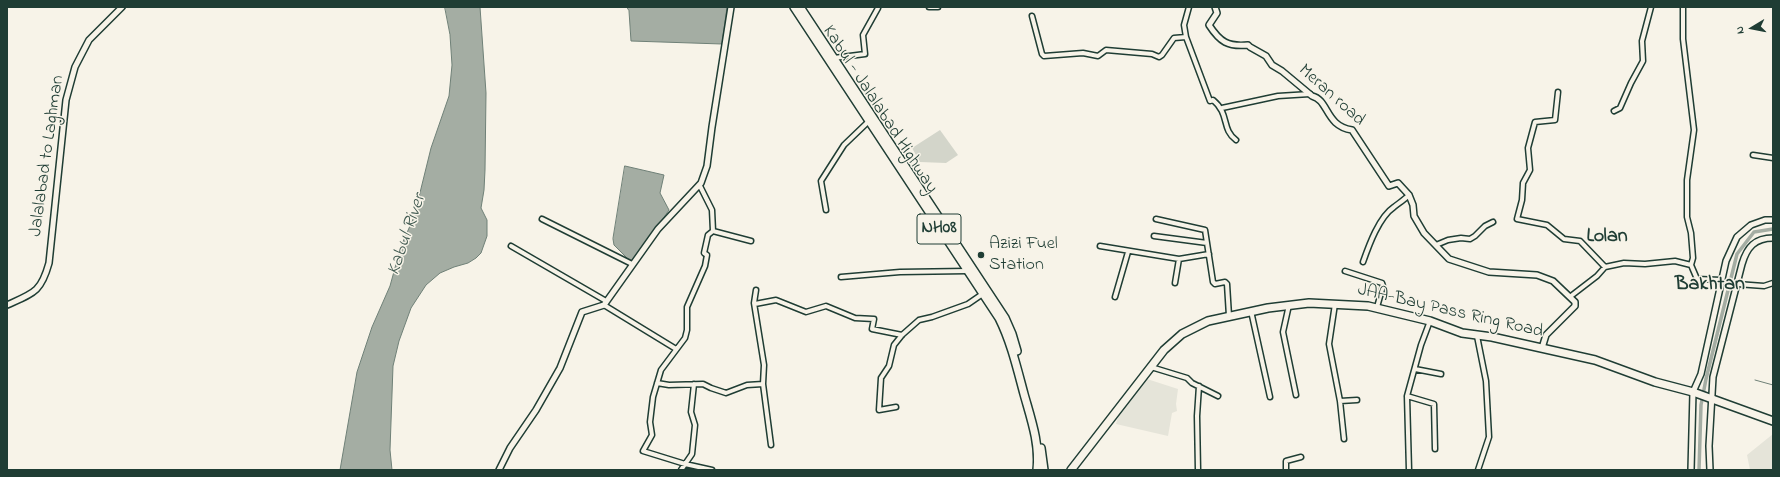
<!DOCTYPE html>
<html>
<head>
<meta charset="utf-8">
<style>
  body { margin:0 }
  #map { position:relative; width:1780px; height:477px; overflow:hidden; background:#f7f3e8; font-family:"Indie Flower",sans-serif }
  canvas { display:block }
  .frame { position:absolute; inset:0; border:8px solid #1f3d34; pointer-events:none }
  .north { position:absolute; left:1732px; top:8px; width:40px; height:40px; -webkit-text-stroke:3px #f7f3e8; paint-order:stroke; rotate:260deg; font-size:11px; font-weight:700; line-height:16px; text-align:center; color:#1f3d34 }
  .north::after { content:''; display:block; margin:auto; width:14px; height:18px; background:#1f3d34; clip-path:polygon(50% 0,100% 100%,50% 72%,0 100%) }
</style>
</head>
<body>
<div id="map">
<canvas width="1780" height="477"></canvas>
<div class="frame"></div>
<div class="north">N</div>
</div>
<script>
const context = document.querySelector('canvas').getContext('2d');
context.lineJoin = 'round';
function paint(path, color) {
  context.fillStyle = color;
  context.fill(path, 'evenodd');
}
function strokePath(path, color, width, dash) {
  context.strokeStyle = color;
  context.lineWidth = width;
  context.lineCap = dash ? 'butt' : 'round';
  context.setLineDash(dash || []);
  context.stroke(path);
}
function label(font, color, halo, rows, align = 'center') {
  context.font = font + ' "Indie Flower",sans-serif';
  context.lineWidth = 3;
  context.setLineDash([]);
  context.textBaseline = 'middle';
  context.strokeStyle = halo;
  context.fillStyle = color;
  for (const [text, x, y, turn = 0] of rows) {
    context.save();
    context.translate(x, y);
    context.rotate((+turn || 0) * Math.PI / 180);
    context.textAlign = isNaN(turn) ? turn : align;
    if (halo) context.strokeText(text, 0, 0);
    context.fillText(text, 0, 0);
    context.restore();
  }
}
paint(new Path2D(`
  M1147,379L1178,389L1176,404L1177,411L1172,413L1168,436L1116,424L1121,408L1131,395Z
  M1773,434V470H1750L1747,455Z`), '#e5e4d9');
paint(new Path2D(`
  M940,130L958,155L946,163L920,162L912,148Z`), '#d3d5ca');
const water = new Path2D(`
  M445,7H480L486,93L485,170L484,190L481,208L487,220V236L481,253L476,258L468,263L454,267L440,273L426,285L411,308L399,341L393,366L390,450L392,470H340L357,372L372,327L390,286L401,246L414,217L431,148L449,96L452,65L450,35Z
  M627,7H727L722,44L631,41L629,11Z
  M625,166L664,175L660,193L669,210L658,226L631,262L614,245L613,239Z`);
paint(water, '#a4ada3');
strokePath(water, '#6f8077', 1);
strokePath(new Path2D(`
  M1755,380L1773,385`), '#6f8077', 1);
strokePath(new Path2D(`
  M1699,470L1701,405L1706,379L1737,254L1754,232L1773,229`), '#a4ada3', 3.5);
const minor = new Path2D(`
  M929,7H938
  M1189,7L1184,25L1186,37L1210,101L1213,100C1230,114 1221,129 1236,140
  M1683,7V39L1694,130L1687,180V217L1691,233L1693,258L1691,265L1697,279L1721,280
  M1032,16L1042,54L1044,56L1083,53L1098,56L1106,50L1152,54L1159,57L1162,55L1174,38L1186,37
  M834,58L865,54L863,35L878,8
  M1558,92L1555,120L1535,122L1528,148L1530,170L1523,183L1522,200L1517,219L1547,225L1564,239L1580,241L1605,267
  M1222,108L1278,96L1310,94
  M1614,111L1620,108L1631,83L1643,61L1642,41L1651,7
  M1753,155L1773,158
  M700,186L712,210L713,231L751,241
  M826,210L821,181L844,145L869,121
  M542,219L632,264
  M1156,219L1205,230L1213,282L1215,284L1225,282L1227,284L1229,316
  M1154,236L1207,243
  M1436,245L1448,240L1461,238L1470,239L1475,236L1485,226L1493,222
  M511,246L606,301
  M1100,246L1179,259L1209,254
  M1363,262C1369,245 1379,217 1394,207C1399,203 1404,200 1409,195
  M1345,271L1382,283L1383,286L1377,307
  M841,277L900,272L967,271
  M1175,283L1179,259
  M1737,284L1764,286L1773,283
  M756,290L754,303L764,365L763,384L771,445
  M1571,296L1597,276L1605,267L1624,263L1645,264L1675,261L1691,265
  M1115,297L1128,252
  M755,304L776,300L806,312L826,306L855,318L874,319L872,329L902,335
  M1335,304L1329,344L1340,401L1344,439
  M604,305L676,349
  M1289,305L1283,332L1296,395
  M1251,311L1270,397
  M1477,336L1486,381L1489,437L1478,470
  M1151,367L1187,378L1192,383L1218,396
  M1415,369L1441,374
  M657,383L669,385L703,384L711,388L726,393L747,385L763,384
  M1407,396L1434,404L1435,449
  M1340,401L1357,400
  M896,407L879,410L881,378L889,366L894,345L902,335L919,320L932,317L968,304L984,293
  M681,470L692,454L695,425L691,412L694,384
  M712,470L685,464L643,451L652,435L650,422L653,397L661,370L685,338L687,330V307L705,266L707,255L704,253L708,235L713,231
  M1198,470L1197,416L1199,386
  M1286,470V461L1301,457
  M1409,470L1407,396L1421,345L1430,321`);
const tertiary = new Path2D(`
  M1215,7L1217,13L1209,25C1220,42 1228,47 1248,45L1250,47L1266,56L1272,65L1282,71L1312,96C1329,100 1325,126 1352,130L1389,186L1398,183L1409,195L1413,205L1414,216L1424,233L1449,259L1489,272L1537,275L1553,281L1575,302V306L1546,335L1542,348
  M7,305C34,293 41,292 49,263L66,100L75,67L89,40L122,7
  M499,470L510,448L536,410L560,368L582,312L604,305L658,229L701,183L707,166L712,127L731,7
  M1691,470L1693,392L1701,374L1726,261L1737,237L1751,225L1765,220H1773
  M1710,470L1709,446L1713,377L1742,264C1747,247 1755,238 1773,238`);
const trunk = new Path2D(`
  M794,7L999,318C1011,342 1017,368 1024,394C1031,419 1040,444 1037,470
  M800,7L1005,318L1012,334L1017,351
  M1041,448L1044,470
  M1071,470L1164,350L1182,334L1208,321L1268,308L1309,303L1368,306L1430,321L1462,333L1492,337L1595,360L1655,382L1693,392L1773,421`);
strokePath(minor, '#1f3d34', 7);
strokePath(tertiary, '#1f3d34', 8);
strokePath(trunk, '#1f3d34', 10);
strokePath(minor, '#f7f3e8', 4);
strokePath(tertiary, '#f7f3e8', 5);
strokePath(trunk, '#f7f3e8', 7);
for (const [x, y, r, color] of [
  [981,255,4,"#1f3d34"]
]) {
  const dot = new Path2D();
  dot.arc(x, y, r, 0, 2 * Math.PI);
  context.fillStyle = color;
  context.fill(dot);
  strokePath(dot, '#f7f3e8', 1.5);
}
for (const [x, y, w] of [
  [939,229,44]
]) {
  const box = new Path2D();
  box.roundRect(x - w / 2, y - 15, w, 30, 3);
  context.fillStyle = '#f7f3e8';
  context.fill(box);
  strokePath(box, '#1f3d34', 1);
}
label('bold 17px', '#1f3d34', null, [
  ["NH08",939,229]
]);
label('18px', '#1f3d34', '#f7f3e8', [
  ["Meran road",1331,96,42],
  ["Kabul - Jalalabad Highway",879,110,57],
  ["Jalalabad to Laghman",48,156,-82],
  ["JAA-Bay Pass Ring Road",1450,312,13]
]);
label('18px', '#1f3d34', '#f7f3e8', [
  ["Azizi Fuel",989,245],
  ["Station",989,266]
], 'left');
label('italic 19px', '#405950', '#f7f3e8', [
  ["Kabul River",408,235,-71]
]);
label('bold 20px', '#1f3d34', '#f7f3e8', [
  ["Lolan",1607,238],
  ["Bakhtan",1710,286]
]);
</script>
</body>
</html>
